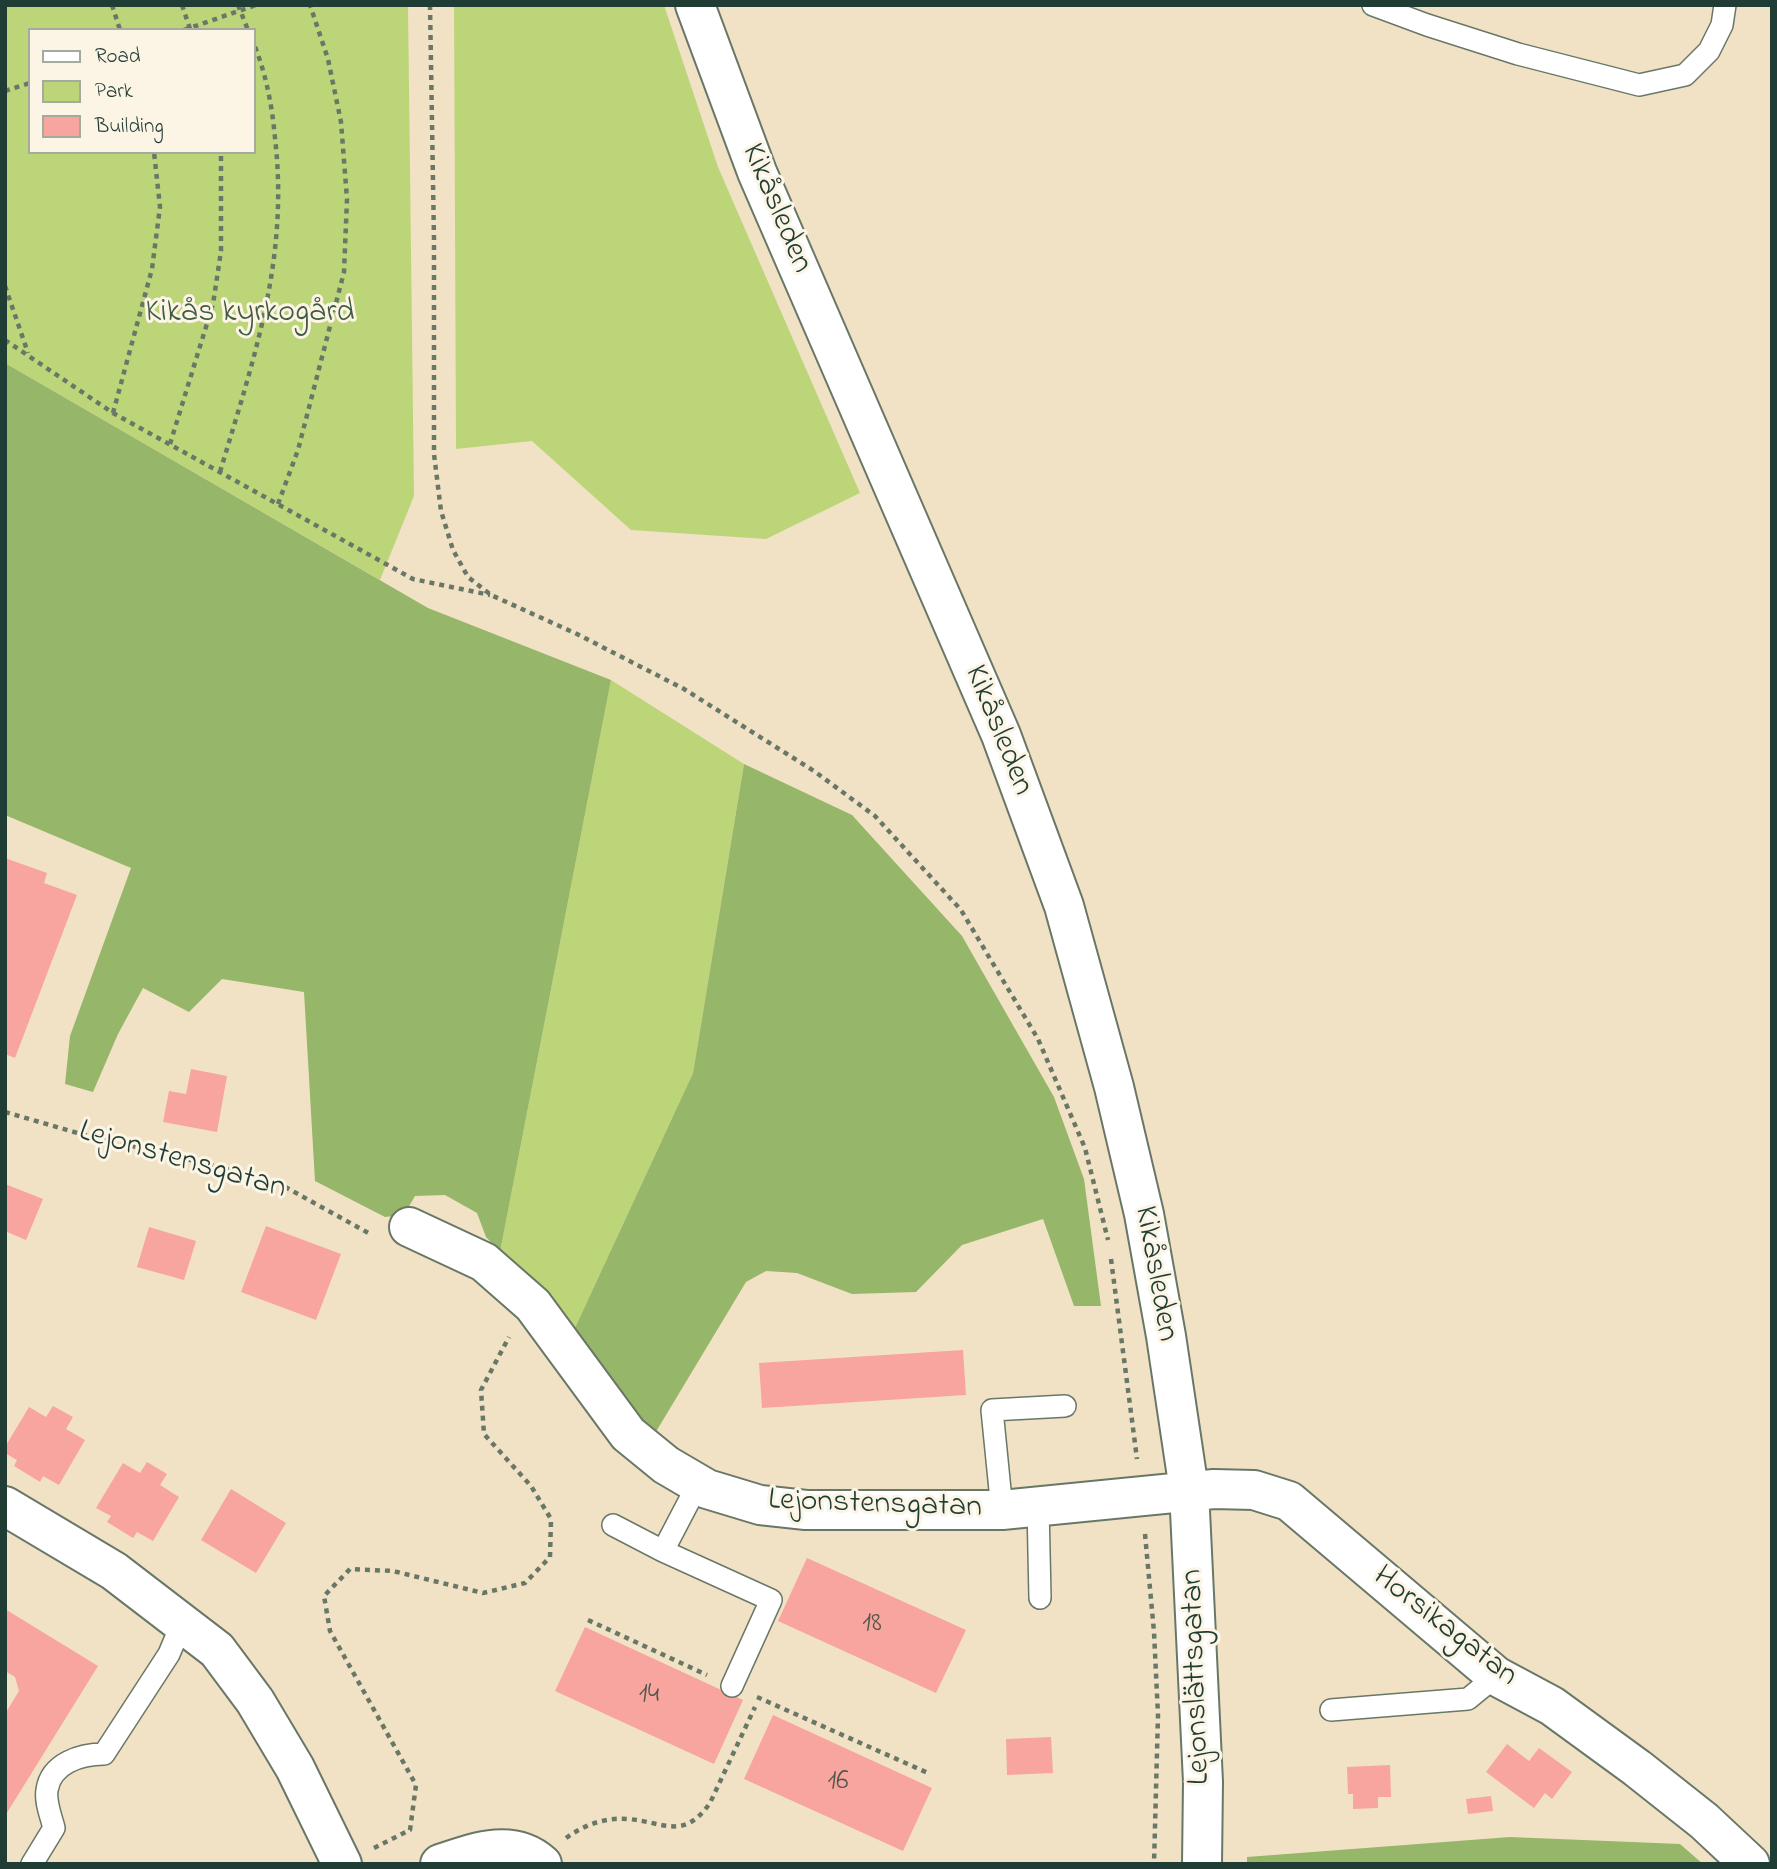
<!DOCTYPE html>
<html>
<head>
<meta charset="utf-8">
<style>
  body { margin:0 }
  #map { position:relative; width:1777px; height:1869px; overflow:hidden; background:#f2e2c5; font-family:"Indie Flower",sans-serif }
  canvas { display:block }
  .frame { position:absolute; inset:0; border:7px solid #1f3d34; pointer-events:none }
  .legend { position:absolute; left:28px; top:28px; width:228px; height:126px; box-sizing:border-box; background:#fcf5e5; border:2px solid #a4ab9e; margin:0; padding:9px 12px; list-style:none; font-size:21px; color:#1f3d34 }
  .legend li { display:flex; align-items:center; gap:14px; height:35px }
  .legend b { width:35px; border:2px solid #a4ab9e }
</style>
</head>
<body>
<div id="map">
<canvas width="1777" height="1869"></canvas>
<div class="frame"></div>
<ul class="legend">
<li><b style="height:9px;background:#fff"></b>Road</li>
<li><b style="height:19px;background:#bdd579"></b>Park</li>
<li><b style="height:19px;background:#f7a59e"></b>Building</li>
</ul>
</div>
<script>
const context = document.querySelector('canvas').getContext('2d');
context.lineJoin = 'round';
function paint(path, color) {
  context.fillStyle = color;
  context.fill(path, 'evenodd');
}
function strokePath(path, color, width, dash) {
  context.strokeStyle = color;
  context.lineWidth = width;
  context.lineCap = dash ? 'butt' : 'round';
  context.setLineDash(dash || []);
  context.stroke(path);
}
function label(font, color, halo, rows, align = 'center') {
  context.font = font + ' "Indie Flower",sans-serif';
  context.lineWidth = 6;
  context.setLineDash([]);
  context.textBaseline = 'middle';
  context.strokeStyle = halo;
  context.fillStyle = color;
  for (const [text, x, y, turn = 0] of rows) {
    context.save();
    context.translate(x, y);
    context.rotate((+turn || 0) * Math.PI / 180);
    context.textAlign = isNaN(turn) ? turn : align;
    if (halo) context.strokeText(text, 0, 0);
    context.fillText(text, 0, 0);
    context.restore();
  }
}
paint(new Path2D(`
  M5,5H408L414,496L380,580L5,363ZM30,30H254V152H30Z
  M454,5H664L718,167L860,493L766,539L631,530L532,441L456,449Z
  M611,680L744,764L693,1073L574,1330L500,1252Z`), '#bdd579');
paint(new Path2D(`
  M5,363L428,608L611,680L500,1252L486,1237L477,1213L445,1195L415,1196L404,1215L385,1217L315,1181L304,992L222,979L189,1012L143,988L118,1034L93,1092L65,1084L70,1036L131,868L5,815Z
  M744,764L852,815L962,936L1054,1097L1084,1179L1101,1306H1074L1043,1219L962,1245L916,1292L852,1294L797,1273L766,1271L746,1282L651,1440L574,1330L693,1073Z
  M1510,1837L1680,1844L1703,1864H1247V1857Z`), '#96b669');
paint(new Path2D(`
  M5,858L47,873L44,883L77,895L15,1058L5,1054Z
  M191,1069L227,1076L217,1132L163,1122L169,1091L186,1094Z
  M5,1184L43,1199L26,1240L7,1232L5,1238Z
  M266,1226L341,1254L316,1320L241,1292Z
  M149,1227L196,1241L184,1280L137,1267Z
  M963,1350L966,1395L762,1408L759,1363Z
  M53,1406L73,1417L66,1429L85,1440L59,1485L43,1476L40,1482L14,1466L17,1460L5,1453V1447L29,1407L46,1417Z
  M147,1462L167,1474L160,1485L179,1497L153,1541L137,1532L133,1538L107,1522L111,1516L96,1508L123,1463L140,1473Z
  M231,1489L286,1523L256,1573L201,1540Z
  M807,1558L966,1630L936,1693L778,1621Z
  M5,1609L98,1666L5,1816V1714L19,1691L15,1677L5,1671Z
  M585,1627L743,1700L714,1764L555,1691Z
  M773,1715L932,1788L903,1851L744,1779Z
  M1051,1737L1053,1773L1007,1775L1006,1739Z
  M1507,1744L1529,1761L1539,1748L1572,1772L1552,1799L1545,1793L1534,1808L1486,1772Z
  M1390,1765L1391,1797H1378V1808L1353,1809V1794H1348L1347,1767Z
  M1491,1796L1493,1811L1468,1814L1466,1799Z`), '#f7a59e');
const service = new Path2D(`
  M1373,5L1427,25L1518,54L1639,85L1685,75L1709,51L1722,25L1725,5
  M1038,1506L1040,1598
  M1002,1510L992,1410L1065,1406
  M613,1525L663,1551L698,1484
  M663,1551L771,1600L732,1686
  M1331,1710L1468,1699L1496,1676
  M32,1864L54,1828C51,1816 45,1802 47,1790C51,1763 81,1754 104,1754L169,1654L182,1623`);
const minor = new Path2D(`
  M695,5L757,172L1001,735L1064,906L1114,1087L1144,1214L1166,1336L1189,1490L1203,1782L1202,1864
  M409,1227L484,1262L533,1305L628,1434L666,1465L707,1489L760,1505L806,1510H1002L1214,1489L1254,1490L1289,1501L1496,1676L1552,1706L1637,1768L1704,1821L1750,1864
  M5,1506L114,1571L217,1650L255,1701L295,1768L342,1864
  M440,1864C473,1853 512,1837 542,1864`);
strokePath(service, '#697767', 24);
strokePath(minor, '#697767', 42);
strokePath(new Path2D(`
  M112,5L120,30
  M182,5L190,29
  M238,5L248,30
  M430,5L434,239V454L441,511L453,550L468,577L491,595L577,634L684,689L814,771L875,816L961,910L1038,1039L1085,1148L1108,1240
  M184,30L256,5
  M5,91L30,83
  M5,286L28,353
  M5,340L113,413L413,579L490,595
  M113,413L152,269L160,207L154,152
  M170,444L213,304L221,251V152
  M220,472C254,358 289,259 275,138C272,105 266,74 254,44
  M278,504L298,450L344,272L347,199L341,122L328,59L310,5
  M5,1112L81,1134L220,1167L278,1183L372,1235
  M1111,1259L1137,1459
  M1145,1534L1154,1632L1158,1715L1154,1864
  M588,1620L707,1675
  M757,1697L928,1773
  M566,1838C584,1825 605,1817 628,1819C665,1822 683,1841 710,1803L755,1707
  M374,1848L410,1830L416,1785L330,1631L324,1596L350,1569L393,1571L483,1593L525,1583L550,1557L551,1519L531,1486L484,1434L481,1390L509,1337`), '#697767', 4.5, [5, 5]);
strokePath(service, '#fff', 21);
strokePath(minor, '#fff', 38);
label('28px', '#55574e', null, [
  ["18",872,1625],
  ["14",649,1696],
  ["16",838,1783]
]);
label('32px', '#1f3d34', '#fcf5e5', [
  ["Kikåsleden",775,209,67],
  ["Kikåsleden",997,731,68],
  ["Lejonstensgatan",182,1162,16],
  ["Kikåsleden",1154,1274,80],
  ["Lejonstensgatan",875,1506,2],
  ["Horsikagatan",1444,1628,38],
  ["Lejonslättsgatan",1198,1677,-92]
]);
label('32px', '#3f5b42', '#fcf5e5', [
  ["Kikås kyrkogård",250,315]
]);
</script>
</body>
</html>
